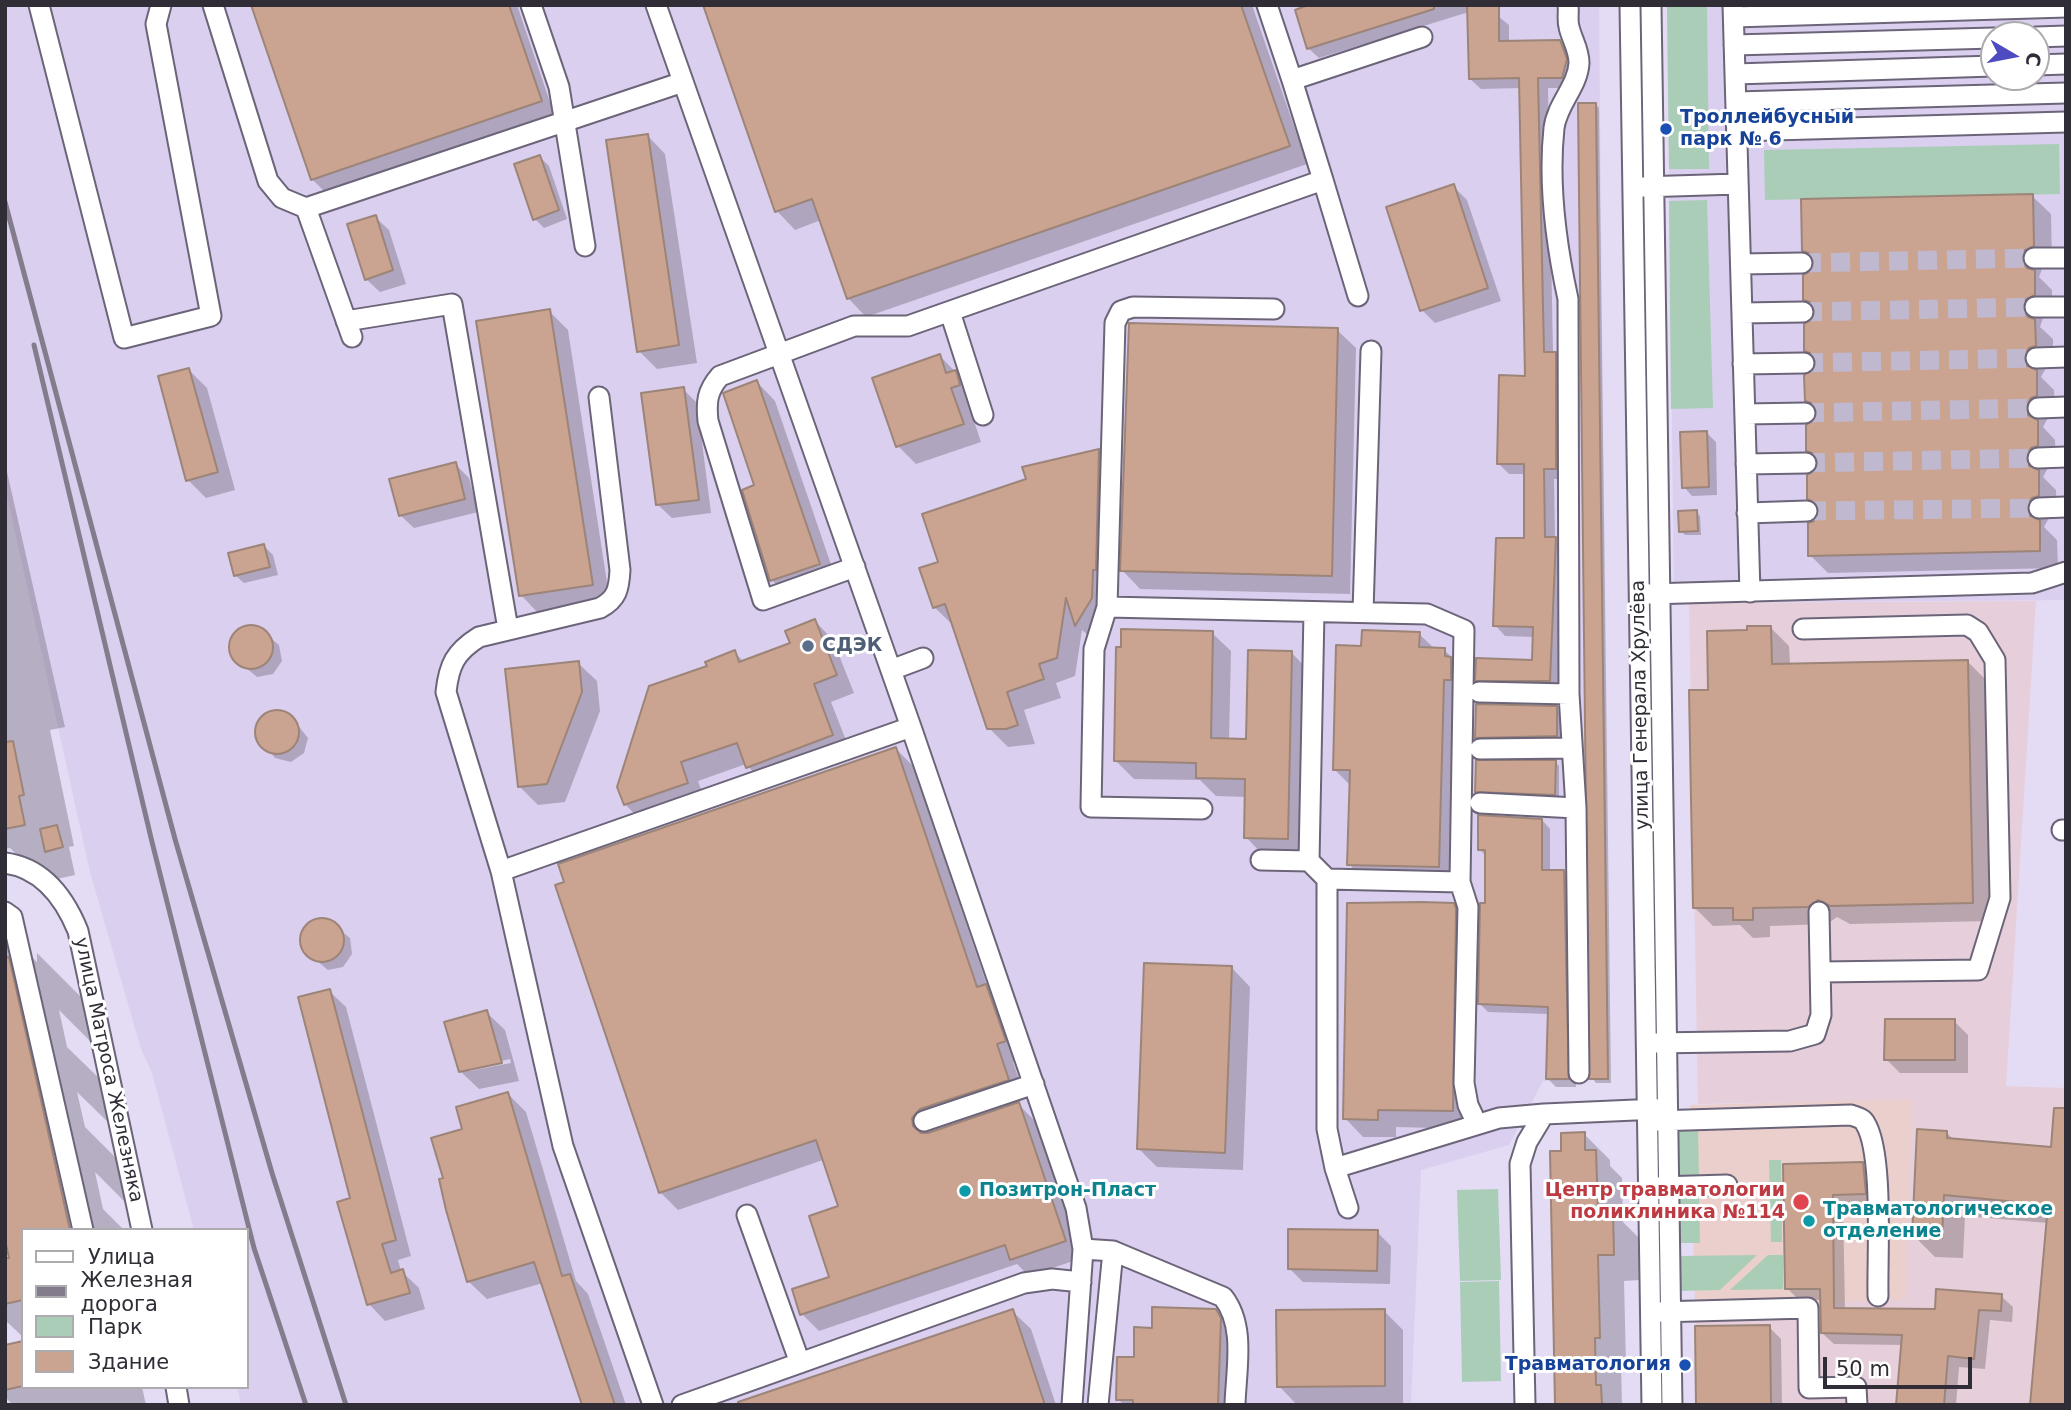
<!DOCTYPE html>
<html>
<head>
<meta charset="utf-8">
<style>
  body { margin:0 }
  #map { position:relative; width:2071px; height:1410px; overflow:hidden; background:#e4dbf4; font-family:"DejaVu Sans",sans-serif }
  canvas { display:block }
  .frame { position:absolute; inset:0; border:7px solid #312d37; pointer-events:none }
  .legend { position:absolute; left:21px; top:1228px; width:228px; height:161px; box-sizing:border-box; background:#fff; border:2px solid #adabaf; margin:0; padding:9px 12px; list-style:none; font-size:21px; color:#312d37 }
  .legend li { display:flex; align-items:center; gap:14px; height:35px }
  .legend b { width:35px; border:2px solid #adabaf }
  .north { position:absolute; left:1980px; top:21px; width:70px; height:70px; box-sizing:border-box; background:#fff; border:2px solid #adabaf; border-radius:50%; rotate:100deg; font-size:19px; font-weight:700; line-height:28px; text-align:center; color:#312d37 }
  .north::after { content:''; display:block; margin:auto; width:24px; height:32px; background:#4e4bc1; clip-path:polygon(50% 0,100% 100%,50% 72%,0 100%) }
  .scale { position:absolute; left:1823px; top:1357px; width:149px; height:32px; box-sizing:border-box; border:4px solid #312d37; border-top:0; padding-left:9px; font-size:21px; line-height:24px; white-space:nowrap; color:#312d37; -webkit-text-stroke:5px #fff; paint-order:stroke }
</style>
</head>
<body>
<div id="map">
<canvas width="2071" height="1410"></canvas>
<div class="frame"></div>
<ul class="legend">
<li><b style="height:9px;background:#fff"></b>Улица</li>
<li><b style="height:9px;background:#827c8d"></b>Железная дорога</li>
<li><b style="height:19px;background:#aacdb7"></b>Парк</li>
<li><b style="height:19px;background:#caa491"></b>Здание</li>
</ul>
<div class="north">С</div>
<div class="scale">50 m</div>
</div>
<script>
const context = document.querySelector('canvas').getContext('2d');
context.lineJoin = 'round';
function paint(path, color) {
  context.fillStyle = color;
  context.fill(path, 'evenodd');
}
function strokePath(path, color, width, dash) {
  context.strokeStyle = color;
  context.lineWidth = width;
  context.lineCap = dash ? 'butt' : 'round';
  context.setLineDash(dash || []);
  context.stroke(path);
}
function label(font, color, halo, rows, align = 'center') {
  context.font = font + ' "DejaVu Sans",sans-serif';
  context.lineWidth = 6;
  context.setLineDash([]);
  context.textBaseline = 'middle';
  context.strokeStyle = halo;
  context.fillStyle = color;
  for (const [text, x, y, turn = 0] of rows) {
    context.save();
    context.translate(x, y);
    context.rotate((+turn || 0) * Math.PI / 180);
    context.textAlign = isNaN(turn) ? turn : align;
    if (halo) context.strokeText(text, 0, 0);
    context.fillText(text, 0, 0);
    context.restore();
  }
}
paint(new Path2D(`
  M2036,601L2006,1086L2066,1088V1405H1696L1695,1305L1912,1100L1698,1104L1689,603Z`), '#e6cfda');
paint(new Path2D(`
  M5,5H1599L1609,1080L1543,1081L1509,1145L1421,1170L1411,1405H241L237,1387H247V1230H194L152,1073L141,1049L90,872L5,487Z
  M1667,5H2066V600L1674,603ZM1994,35H2036V77H1994Z`), '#dbcfef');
paint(new Path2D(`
  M1912,1099L1906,1300L1695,1305L1690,1105Z`), '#eacfcd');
paint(new Path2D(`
  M1667,5H1707L1709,169H1669Z
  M2059,144L2060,194L1765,200L1764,150Z
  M1707,200L1713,408L1671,409L1669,201Z
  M1675,1129H1698L1699,1177L1676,1178Z
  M1769,1160H1781L1782,1242H1771Z
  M1498,1189L1501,1280L1460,1281L1457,1190Z
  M1678,1195H1699L1700,1243H1678Z
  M1757,1255L1720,1290L1680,1291L1679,1256Z
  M1768,1255H1783V1289L1730,1290Z
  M1499,1281L1501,1381L1462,1382L1460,1282Z`), '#aacdb7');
paint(new Path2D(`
  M253,5H517L554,114L326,193L312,179Z
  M705,5H1252L1307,164L866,317L848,298L821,220L795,230L777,211Z
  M1314,5H1484L1509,25V42H1559L1570,53L1573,88H1548L1553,354L1566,364V479H1554L1555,539L1565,550L1560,691H1488L1477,680L1533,662L1534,637L1505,636L1495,625L1526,540V474H1509L1498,463L1527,378L1521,88L1481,89L1470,79L1469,12L1319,58L1308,48Z
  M1595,104L1599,108L1611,1083H1596L1593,1079Z
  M647,135L665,154L697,363L657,369L639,351Z
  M540,157L549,166L567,219L544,228L535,219Z
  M1453,186L1467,200L1501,301L1435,323L1422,310Z
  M2032,196L2051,214L2052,264L2042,269L2039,277L2052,290V313L2043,318L2040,327L2053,339V364L2047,366L2041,377L2054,390L2055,414L2049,416L2043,427L2055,440L2056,464L2049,466L2043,477L2056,490L2057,514L2050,516L2044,527L2057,540L2058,568L1828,573L1810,555L1821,510L1809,498L1820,462L1808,450L1819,412L1807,400L1818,362L1806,350L1817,311L1805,299L1816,262L1804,250Z
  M375,217L389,230L406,284L380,292L366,279Z
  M549,311L568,330L610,602L539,614L521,595Z
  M1337,330L1356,348L1350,594L1140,589L1122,570Z
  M940,356L973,390L978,403L969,406L981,442L916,464L898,446Z
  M189,370L207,388L235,490L206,498L188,480Z
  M757,382L775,401L837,582L790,599L772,580L756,486Z
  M683,389L697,403L711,513L672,518L658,505Z
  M1707,433L1716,442L1717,495L1692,496L1684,487Z
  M1099,451L1117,469L1095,642L1082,630L1075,676L1056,683L1061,698L1024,710L1035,744L1008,747L989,728L953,625L934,607L940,563L1028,480Z
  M5,463L65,727L50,730L74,846L69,847L75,875L44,882L10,848L5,849Z
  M455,464L469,478L478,512L414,528L400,515Z
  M1696,512L1700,516L1701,535H1685L1681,531Z
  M264,546L273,555L278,575L244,583L235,575Z
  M815,621L833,640L854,693L831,702L851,753L766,786L746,764L698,781L705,801L643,823L625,804L710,667L734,652L744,662L792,644Z
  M256,626L279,645L282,661L273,674L257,677L234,658L231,642L240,629Z
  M1771,628L1789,646L1790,665L1967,661L1986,680L1991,921L1850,924L1837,917L1827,924L1770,926V937L1753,938L1740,925L1713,926L1695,908L1710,692L1709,632Z
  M1212,633L1231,651L1229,740H1247L1291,652L1309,671L1306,857L1264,856L1246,837L1247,797L1216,796L1200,780L1134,779L1116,761Z
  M1419,634L1435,649L1444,650L1463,668L1457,885L1367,883L1349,864L1351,786L1334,769L1363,647Z
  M578,663L597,681L600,711L565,802L538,805L520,787Z
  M1556,708L1560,712V739L1481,741L1477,737Z
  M274,711L290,715L308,738L304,753L291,762L275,758L257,735L260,720Z
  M896,749L913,766L988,988L1003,1003L1022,1059L1013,1062L1025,1097L938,1126L931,1133L1018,1104L1036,1122L1082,1258L1029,1276L1017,1264L819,1331L802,1314L831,1278L840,1207L823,1160L678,1210L660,1192Z
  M1555,762L1559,766V798L1481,795L1477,791Z
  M1542,820L1550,829V872H1564L1572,880L1576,1087H1556L1548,1079L1549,1014L1488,1012L1480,1004L1487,857L1479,849Z
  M1453,905L1472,923L1471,1129L1396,1127V1137H1363L1345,1118Z
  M327,920L350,938L352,954L343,967L328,970L305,951L302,935L311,922Z
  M5,931L37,962V953L88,1004L95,1046L59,1010L67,1047L107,1086L114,1128L77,1092L85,1127L125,1167L132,1209L95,1172L103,1209L124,1230H23V1337L5,1320V1260L11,1259L5,1241Z
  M1232,968L1250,987L1243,1170L1157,1167L1138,1148Z
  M329,991L346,1007L411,1256L398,1260L401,1271L419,1288L425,1309L385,1321L369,1304L352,1199Z
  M486,1012L505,1030L519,1081L479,1089L460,1071ZM510,1059L511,1063L470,1071V1068Z
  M1954,1021L1968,1035V1073H1900L1886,1059Z
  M508,1094L526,1112L576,1281L588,1294L626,1405H584L543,1283L487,1299L468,1281L445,1179L465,1130Z
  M1946,1132L1954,1140L2052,1149L2048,1223L1965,1216L1963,1258L1935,1257L1914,1236Z
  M1584,1134L1610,1160V1166L1622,1178L1623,1222L1639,1238L1640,1280L1624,1281L1626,1364H1621L1622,1405H1557L1563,1152Z
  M1862,1164L1874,1176L1876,1205L1843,1206L1845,1309L1937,1311L2001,1296L2013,1307L2012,1322L1990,1320L1985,1369L1959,1367L1956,1405H1898L1903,1345L1834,1344L1822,1333V1300H1799L1787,1288L1785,1165Z
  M1377,1232L1391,1246L1390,1284L1303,1282L1289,1268Z
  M1012,1311L1031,1329L1056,1405H735Z
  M1215,1311L1234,1329L1236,1405H1124L1118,1399L1135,1359L1153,1329Z
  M1384,1311L1403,1330V1404L1297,1405L1279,1386Z
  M1769,1327L1781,1339L1782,1405H1698Z
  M23,1343V1387H142L146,1405H13L5,1397V1347Z`), '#0003');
const building = new Path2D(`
  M251,5H509L542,101L311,180Z
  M703,5H1241L1290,146L847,299L812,199L775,212Z
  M1308,5H1434V9L1307,49L1295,10Z
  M1467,5H1499V41L1560,40L1567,59L1562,78H1538L1544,352H1556V469H1544L1545,537H1556L1550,681H1475L1476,658L1532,660L1533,627L1493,626L1496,538H1524V464H1497L1499,375L1525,376L1519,78L1469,79Z
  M1578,103H1596L1608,1079H1589Z
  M648,134L679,345L637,352L606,140Z
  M540,155L559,210L533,220L514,164Z
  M1454,184L1488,288L1420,311L1386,207Z
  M2033,194L2034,246L2024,251L2022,259L2027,268L2035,270V295L2025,300L2023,308L2028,317L2035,319L2036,346L2029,348L2024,358L2026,365L2037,370V396L2031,398L2026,408L2028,415L2038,420V446L2031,448L2026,458L2028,465L2039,470V496L2032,498L2027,508L2029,515L2040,520V551L1808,556V523L1814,521L1819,511L1817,504L1807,499V475L1816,469L1818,462L1812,453L1806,451V425L1815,419L1817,412L1811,403L1805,401L1804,375L1814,369L1816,362L1810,353L1804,351V324L1813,318L1815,311L1810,302L1803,300V275L1812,270L1814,262L1809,253L1802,251L1801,199Z
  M376,215L393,270L365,280L347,224Z
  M550,309L593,585L519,596L476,321Z
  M1129,323L1338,328L1332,576L1120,571Z
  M940,354L946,373L956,370L960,385L951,388L964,424L896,447L872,378Z
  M189,368L218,472L186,481L158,376Z
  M757,380L820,564L770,581L742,490L754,485L723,393Z
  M684,387L699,500L656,505L641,393Z
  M1707,431L1709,487L1682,488L1680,432Z
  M1099,449L1096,570H1093L1092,598L1075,626L1066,598L1057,658L1039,664L1044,679L1007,692L1018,725L1006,729H987L945,604L933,608L919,568L938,562L922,514L1026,479L1022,467Z
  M456,462L465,499L399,516L389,479Z
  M1697,510L1698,531L1679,532L1678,511Z
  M264,544L270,567L234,576L228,553Z
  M815,619L837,675L814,684L833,735L746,768L737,743L681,762L688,783L624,805L617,787L649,686L707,666L705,662L735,650L739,662L790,643L785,631Z
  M229 647a22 22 0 1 1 44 0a22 22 0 1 1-44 0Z
  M1747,626H1771L1772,664L1968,660L1973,903L1830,906L1818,900L1808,907L1753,908V920H1733V908H1693L1689,690H1708L1707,631L1747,630Z
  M1121,629L1213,631L1211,738L1246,739L1248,650L1292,651L1288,839L1244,838L1245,779L1196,778V763L1114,761L1116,647H1121Z
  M1362,630L1420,632L1419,647L1445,648V656L1451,657V680H1444L1439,867L1347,865L1350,770H1333L1336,645L1361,646Z
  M579,661L582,692L547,784L518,787L505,669Z
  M1476,704L1557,706V736L1475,738Z
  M255 732a22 22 0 1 1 44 0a22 22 0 1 1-44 0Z
  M13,741L24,795L19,796L25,825L5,829V742Z
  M896,747L977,987L986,984L1006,1041L997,1044L1009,1080L920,1109L912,1118L913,1126L921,1133H928L1019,1102L1066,1241L1010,1260L1005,1245L800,1315L792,1289L829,1277L809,1216L838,1206L816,1140L659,1193L555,885L564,882L558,864Z
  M1476,760H1556L1555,795L1475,792Z
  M1478,815L1542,819V870H1564L1569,1079H1546L1548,1007L1478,1004L1480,903H1485V850H1478Z
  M57,825L63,847L45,852L40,829Z
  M1421,902L1454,903L1456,909L1453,1111L1378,1110V1120L1343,1119L1347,903Z
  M300 940a22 22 0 1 1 44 0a22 22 0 1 1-44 0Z
  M9,957L70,1230H23V1300L5,1304V1258H9L5,1240V958Z
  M1144,963L1232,966L1225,1153L1137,1149Z
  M330,989L396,1240L382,1244L391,1273L403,1269L410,1293L367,1305L337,1202L350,1198L298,997Z
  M487,1010L502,1063L459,1072L444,1022Z
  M1885,1019H1955V1060H1884Z
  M508,1092L562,1276L570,1274L615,1405H582L534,1262L467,1282L446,1210L439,1179L443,1178L431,1138L462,1129L456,1107Z
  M2054,1108H2066V1405H2030L2048,1205L1944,1195L1942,1238L1912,1236L1917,1129L1947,1131V1138L2051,1147Z
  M1585,1132V1150H1596L1598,1210H1613L1614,1255H1598L1600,1338H1595L1596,1385H1601L1602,1405H1555L1550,1151H1561V1133Z
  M1863,1162L1866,1194L1833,1195L1834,1308L1935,1309L1936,1289L2002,1294L2001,1311L1979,1310L1974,1359L1948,1356L1944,1405H1896L1902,1335L1821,1333L1820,1289H1785L1783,1164Z
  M1288,1229L1378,1230L1377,1271L1288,1269Z
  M1152,1307L1216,1309L1221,1318L1218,1405H1133V1400H1116L1117,1357H1134V1327L1152,1328Z
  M1013,1309L1045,1405H738V1402Z
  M1385,1309V1386L1277,1387L1276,1310Z
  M1770,1325L1771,1405H1696L1695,1326Z
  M23,1341V1386L5,1390V1345Z`);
paint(building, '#caa491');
strokePath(building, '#9c8478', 2);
strokePath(new Path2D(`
  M1802,263L2034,258
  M1803,312L2035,307
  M1804,363L2036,358
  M1805,413L2038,408
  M1806,463L2038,458
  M1807,511L2039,508`), '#c0b8ce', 19, [19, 10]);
const minor = new Path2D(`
  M39,5L124,338L211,316L156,24L161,5
  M213,5L268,181L282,198L306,208L352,337
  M531,5L559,87L585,246
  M656,5L911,727L1076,1208L1083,1249L1072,1405
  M1267,5L1292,80L1422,37
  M1568,5C1569,12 1567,20 1569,27C1572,40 1579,49 1579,63C1578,86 1557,104 1554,128C1548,184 1556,244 1568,299L1569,694L1576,808L1579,1073
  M1630,5L1652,1405
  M1651,5L1672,1405
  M1733,5L1750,592
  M1734,17L2066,7
  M2036,37L2066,36
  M1734,45L1994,38
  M2036,65L2066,64
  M1735,74L1994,66
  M1292,80L1323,180
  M1736,102L2066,93
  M1737,131L2066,122
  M1641,187L1738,184
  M306,208L683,82
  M2034,258H2066
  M1741,264L1802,263
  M2035,307H2066
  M1274,309L1133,307L1121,311L1115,323L1107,607L1427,614L1464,630L1460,882L1468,907L1464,1083L1468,1105L1477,1124
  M950,312L983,415
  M1742,313L1803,312
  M346,321L452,304L508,629
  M2036,358L2066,357
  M1743,364L1804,363
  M599,397L620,570C619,589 617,599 600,608L479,637C455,652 449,665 446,692L501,871L563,1146L653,1405
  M2038,408L2066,407
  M1745,414L1805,413
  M2038,458L2066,457
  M1746,464L1806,463
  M2039,508L2066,507
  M1747,513L1807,511
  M855,567L763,600L708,421C706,402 707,391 720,376L854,326H908L1323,180L1358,296
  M1649,594L2032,583L2066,572
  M1107,607L1094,649L1091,807L1202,809
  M1314,612L1309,861L1327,879V1129L1335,1168L1348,1208
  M1363,612L1371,351
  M1803,629L1967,625L1978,632L1995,660L2000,898L1978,970L1821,972
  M891,670L923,658
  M1479,692L1569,694
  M1480,749L1572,748
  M1480,803L1576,808
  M2062,830H2066
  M1261,860L1309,861
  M5,863C43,868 65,899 78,931L142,1230
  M501,871L911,727
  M1327,879L1460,882
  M5,912L12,917L83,1230
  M1654,1043L1790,1041L1815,1034L1821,1015L1819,912
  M924,1121L1034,1084
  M1655,1121L1851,1115C1856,1117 1863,1118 1865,1123C1884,1152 1877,1258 1878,1296
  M1335,1168L1499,1118L1544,1114
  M1658,1187L1727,1185
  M747,1215L800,1363
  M1083,1249L1113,1251L1223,1297C1246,1326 1236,1369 1235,1405
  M1658,1312L1808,1308L1809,1388L1856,1387L1857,1405
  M176,1387L179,1405
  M682,1405L1024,1283L1052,1279L1081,1282
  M1098,1405L1113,1251
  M1525,1405L1520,1164L1527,1142L1544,1114L1658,1109`);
strokePath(minor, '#6c6479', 23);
strokePath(minor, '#fff', 19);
strokePath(new Path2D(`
  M5,202L175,839L272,1173L346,1405
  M34,345L152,842L254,1248L306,1405`), '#827c8d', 5);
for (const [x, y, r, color] of [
  [1666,129,7,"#1a4fb4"],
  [808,646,7,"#5c6f8a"],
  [965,1191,7,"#0f9aa8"],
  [1801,1202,9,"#e0444e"],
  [1809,1221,7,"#0f9aa8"],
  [1685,1365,7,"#1a4fb4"]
]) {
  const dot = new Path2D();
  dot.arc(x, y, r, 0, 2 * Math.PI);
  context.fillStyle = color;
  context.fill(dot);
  strokePath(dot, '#fff', 2.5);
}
label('bold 19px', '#164399', '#fff', [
  ["Троллейбусный",1680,118],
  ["парк № 6",1680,140],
  ["Травматология",1671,1365,"right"]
], 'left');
label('bold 19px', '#4e5e75', '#fff', [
  ["СДЭК",822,646]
], 'left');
label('19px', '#312d37', '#fff', [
  ["улица Генерала Хрулёва",1641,705,-91],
  ["улица Матроса Железняка",108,1070,78]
]);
label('bold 19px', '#0d838f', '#fff', [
  ["Позитрон-Пласт",979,1191],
  ["Травматологическое",1823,1210],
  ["отделение",1823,1232]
], 'left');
label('bold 19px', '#be3a42', '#fff', [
  ["Центр травматологии",1785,1191],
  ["поликлиника №114",1785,1213]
], 'right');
</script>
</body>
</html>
